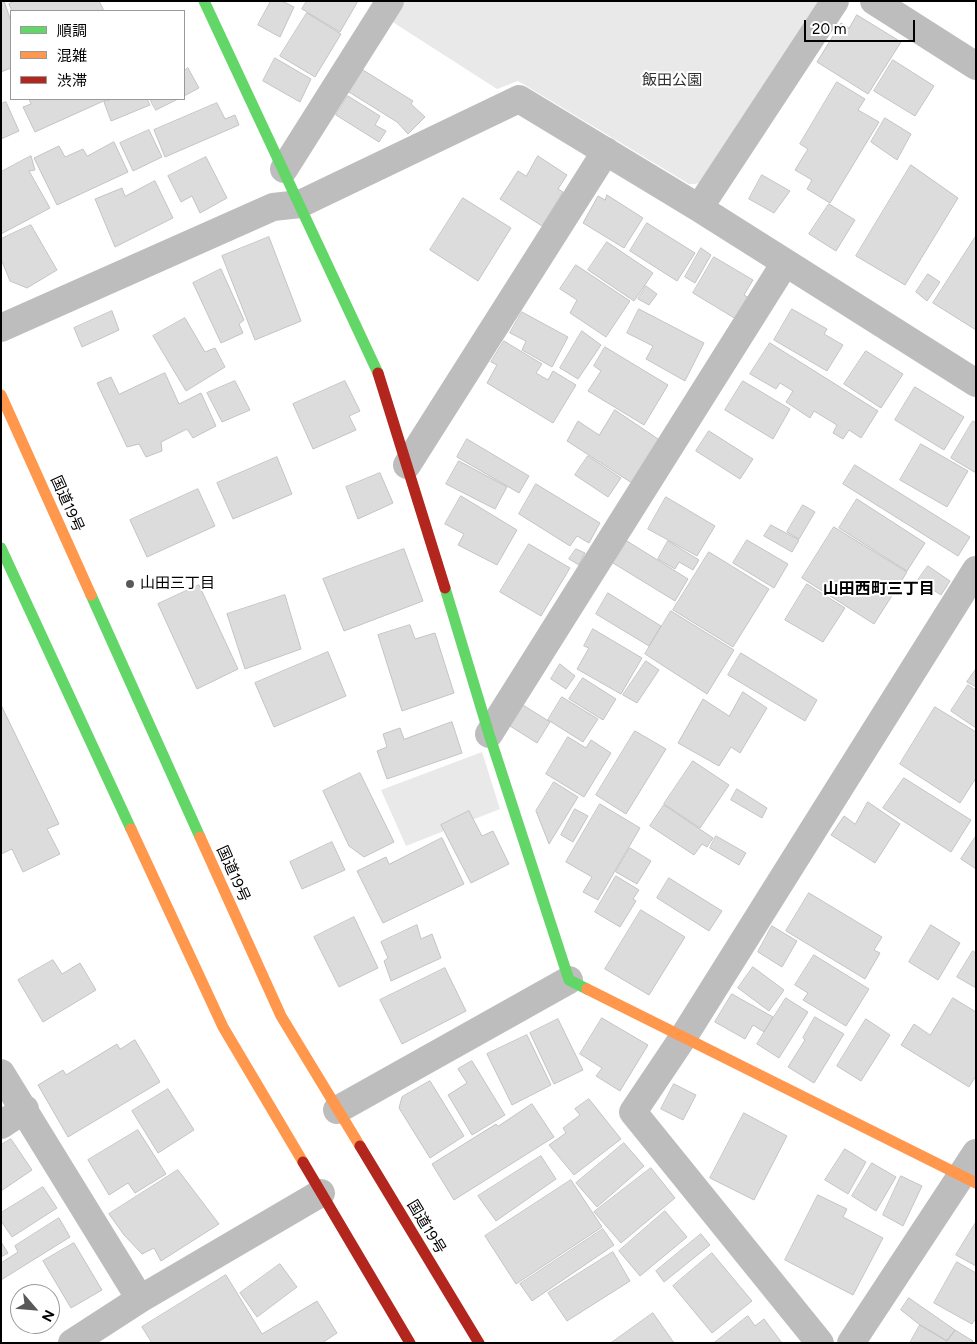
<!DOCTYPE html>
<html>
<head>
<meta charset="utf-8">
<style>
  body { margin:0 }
  #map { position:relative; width:977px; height:1344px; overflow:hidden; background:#fff; font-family:Figtree,"Noto Sans JP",sans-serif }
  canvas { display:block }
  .frame { position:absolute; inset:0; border:2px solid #000; pointer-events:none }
  .legend { position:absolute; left:10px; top:10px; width:175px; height:90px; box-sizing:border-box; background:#fff; border:1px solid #999; margin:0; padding:6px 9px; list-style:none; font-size:15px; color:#000 }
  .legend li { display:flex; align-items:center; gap:10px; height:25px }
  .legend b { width:25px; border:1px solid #999 }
  .north { position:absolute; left:10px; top:1284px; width:50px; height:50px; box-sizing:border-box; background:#fff; border:1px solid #999; border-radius:50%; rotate:117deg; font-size:14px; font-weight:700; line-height:20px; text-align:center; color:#000 }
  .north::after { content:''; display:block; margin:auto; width:18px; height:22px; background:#595959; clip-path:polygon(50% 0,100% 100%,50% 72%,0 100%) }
  .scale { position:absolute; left:804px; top:20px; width:111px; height:22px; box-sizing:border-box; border:2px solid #000; border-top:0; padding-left:6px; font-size:15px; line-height:18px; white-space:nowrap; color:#000; -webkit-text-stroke:4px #fff; paint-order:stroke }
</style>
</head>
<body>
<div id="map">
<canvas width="977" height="1344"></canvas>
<div class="frame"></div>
<ul class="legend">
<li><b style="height:6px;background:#63d668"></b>順調</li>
<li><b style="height:6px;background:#ff974d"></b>混雑</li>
<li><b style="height:6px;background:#b3261e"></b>渋滞</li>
</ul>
<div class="north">N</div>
<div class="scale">20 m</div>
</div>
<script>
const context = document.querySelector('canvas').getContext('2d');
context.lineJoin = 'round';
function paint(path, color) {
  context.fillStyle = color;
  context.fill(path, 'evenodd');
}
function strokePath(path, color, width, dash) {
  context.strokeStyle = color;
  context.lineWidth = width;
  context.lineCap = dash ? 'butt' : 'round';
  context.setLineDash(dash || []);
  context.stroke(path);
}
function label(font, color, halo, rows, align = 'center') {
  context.font = font + ' Figtree,"Noto Sans JP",sans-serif';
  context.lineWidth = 4;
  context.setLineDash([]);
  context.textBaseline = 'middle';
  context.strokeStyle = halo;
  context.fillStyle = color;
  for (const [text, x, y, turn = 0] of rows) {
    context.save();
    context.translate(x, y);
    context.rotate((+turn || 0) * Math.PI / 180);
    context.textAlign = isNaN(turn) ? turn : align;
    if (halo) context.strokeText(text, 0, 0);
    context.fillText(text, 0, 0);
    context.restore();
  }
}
paint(new Path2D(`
  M405,1H822L701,182L695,184H689L518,81L497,89L391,21Z
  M482,752L500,809L406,846L381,790Z`), '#e9e9e9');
const building = new Path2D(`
  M1,1H4L11,21V68L1,72Z
  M15,1H99L104,11H12L9,4Z
  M271,1H282L294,7L280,37L258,25Z
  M307,1H358L340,32L302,9Z
  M307,13L341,34L315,77L280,56Z
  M857,15L901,42L868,94L817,62L841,23L849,28Z
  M275,58L311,79L300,102L263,81Z
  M893,60L934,86L915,116L874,91Z
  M188,68L199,88L184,96V71Z
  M363,70L413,101L411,104L425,117L408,134L397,122L349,92Z
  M837,82L865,99L858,110L879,122L830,203L807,189L812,180L795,170L808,149L800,144Z
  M348,96L380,116L375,125L386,131L379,142L336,115Z
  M29,99H108L35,132L23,107L31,104Z
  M113,99H147L150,105L111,121L104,102Z
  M150,99H178L156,110Z
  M6,102L19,131L1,139V104Z
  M217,103L225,119L235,115L239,125L165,157L154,130Z
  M885,118L911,134L897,160L871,142Z
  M149,130L162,157L133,171L120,143Z
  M114,142L128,172L57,205L34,158L59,146L65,157L83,149L87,156Z
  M31,156L35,170L29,171L50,208L1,234V172Z
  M538,156L567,175L558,189L563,192L542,226L500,199L518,171L526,176Z
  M206,157L227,198L200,213L192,196L181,202L168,176Z
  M911,165L958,198L905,285L856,256Z
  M762,175L790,191L774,213L749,199Z
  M155,181L173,218L115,247L95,199L122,188L125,196Z
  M607,195L643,218L624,248L583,223L598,196L605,200Z
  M463,198L511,228L478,281L430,250Z
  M829,204L855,220L836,251L809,234Z
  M647,223L695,253L677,281L630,251Z
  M31,225L57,270L27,288L10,281L1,259V239Z
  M976,236V330L933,303Z
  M269,237L301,321L255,340L222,256Z
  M607,242L653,273L634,301L588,270Z
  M701,248L711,255L695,283L685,277Z
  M714,257L753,280L744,295L749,298L736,319L693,293Z
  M576,265L630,301L606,337L570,313L577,300L560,289Z
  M221,269L244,320L239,324L243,333L221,343L193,283Z
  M928,274L940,282L927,301L916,292Z
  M646,286L657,294L649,305L638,299Z
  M639,309L704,343L685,381L646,359L653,346L627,333Z
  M792,309L827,329L824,334L843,345L827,371L774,340Z
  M112,311L119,330L82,347L74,328Z
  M522,312L568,337L552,367L522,350L526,341L510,333Z
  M185,318L205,352L215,348L225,367L186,391L153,336Z
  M582,331L601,345L578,379L560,368Z
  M504,341L542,364L536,373L548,380L553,371L576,385L553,423L487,383L497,365L491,362Z
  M770,343L878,411L861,438L849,430L843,439L833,433L837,425L814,411L810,418L786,402L793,391L780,383L776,389L750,374Z
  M605,347L668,385L644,425L588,391L601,371L594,366Z
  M866,351L903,374L881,408L844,384Z
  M165,373L179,404L201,393L216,426L193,438L187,429L161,442L162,451L146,457L139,444L127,447L97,383L111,377L119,394Z
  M235,381L250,410L222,422L207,393Z
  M345,381L360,411L349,416L356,430L313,449L293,404Z
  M743,381L790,409L773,439L725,410Z
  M915,387L964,417L944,450L895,420Z
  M615,410L661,441L632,483L567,441L578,421L599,435Z
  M973,421L976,423V473L951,458Z
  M709,431L753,459L740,479L696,451Z
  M467,439L529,476L519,493L457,457Z
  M921,444L968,471L947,507L900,480Z
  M588,456L621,478L608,497L575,475Z
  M277,457L292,494L233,519L217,483Z
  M459,461L507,487L495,509L446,484Z
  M855,465L970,537L958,556L843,484Z
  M380,473L393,503L358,519L346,487Z
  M536,484L600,523L589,543L577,536L570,546L519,514Z
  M198,489L215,526L147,557L130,520Z
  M461,496L517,530L497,565L458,545L464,534L445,524Z
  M666,497L715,526L697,556L648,529Z
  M857,499L925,543L907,571L839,528Z
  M803,505L815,512L799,539L787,532Z
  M771,525L799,540L792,552L764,536Z
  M834,527L907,572L874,624L802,578Z
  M747,540L788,564L774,588L733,563Z
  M627,541L688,579L675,601L613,563Z
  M668,541L699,560L693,570L679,562L675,569L658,559Z
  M529,544L570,568L541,616L500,592Z
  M404,549L423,601L344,631L323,579Z
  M576,549L585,553L579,565L569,559Z
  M709,552L769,589L733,647L673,610Z
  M928,566L950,581L941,595L918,580Z
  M807,584L845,608L823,642L785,620Z
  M199,585L238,669L197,689L158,604Z
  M608,593L661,626L649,646L596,614Z
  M285,595L301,649L245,669L227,614Z
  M671,611L734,650L707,694L645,654Z
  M410,625L415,639L435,633L454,693L402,711L378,635Z
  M593,629L642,658L621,694L577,669L589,648L584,646Z
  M328,652L346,696L274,727L255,683Z
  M741,653L817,700L805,721L728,675Z
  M646,661L659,670L637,703L623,695Z
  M560,664L575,676L566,689L551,679Z
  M976,669V687L967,682Z
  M583,678L616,699L603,720L569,699Z
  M968,685L976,690V728L951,711Z
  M743,692L767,708L740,753L731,747L719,766L678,743L703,699L729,716Z
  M562,697L598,719L583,742L548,720Z
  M1,705L59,824L47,829L60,854L23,872L12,849L1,854Z
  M523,705L550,722L537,743L510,726Z
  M935,707L976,732V778L960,803L900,764Z
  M452,722L462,753L387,779L377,751L387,747L383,734L400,728L404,739Z
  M635,731L666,749L626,814L596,795Z
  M568,737L586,748L591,740L611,753L584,797L546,774Z
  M693,761L729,785L700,828L664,804Z
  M360,773L394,842L364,857L349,846L323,791Z
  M904,778L971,820L951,852L883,808Z
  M554,782L578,797L549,844L536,811Z
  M737,789L767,808L762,818L731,800Z
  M868,802L900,824L875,863L831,835L844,816L855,824Z
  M600,804L640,828L598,900L583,892L592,877L566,862Z
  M664,805L713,838L707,847L702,844L694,855L650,826Z
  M575,809L588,816L573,842L561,835Z
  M469,811L482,836L493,831L509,864L471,883L441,825Z
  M716,836L746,853L739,865L710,848Z
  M976,836V869L961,859Z
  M442,838L464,884L383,923L357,871L386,857L389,864Z
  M332,842L345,870L302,889L290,862Z
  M630,848L651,861L637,884L616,872Z
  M616,876L639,890L633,899L636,901L620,927L595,912Z
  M669,878L722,911L709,931L657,898Z
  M809,893L882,937L874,950L880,953L865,979L786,931Z
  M641,910L685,937L649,995L605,969Z
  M354,917L378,968L339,987L314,937Z
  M417,925L421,939L432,934L441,958L391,981L384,961L388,958L381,942Z
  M931,925L960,943L938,980L909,962Z
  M772,926L797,941L782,967L758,952Z
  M973,951L976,953V988L957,977Z
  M814,955L869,989L846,1026L803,1000L808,993L795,985Z
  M53,960L62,974L80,963L96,990L43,1022L18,980Z
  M753,967L784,990L769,1011L738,988Z
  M445,968L466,1011L402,1044L380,1000Z
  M732,994L773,1017L764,1032L753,1025L745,1039L715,1022Z
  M786,998L808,1012L779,1058L757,1044Z
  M953,998L976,1012V1076L969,1087L901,1045L914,1024L930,1035Z
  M815,1017L844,1034L814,1083L788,1067L805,1040L803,1038Z
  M602,1018L648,1045L620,1091L596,1076L602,1068L580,1054Z
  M558,1019L583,1070L554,1084L530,1033Z
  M866,1019L890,1035L861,1081L837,1066Z
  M527,1035L551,1085L512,1105L487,1054Z
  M135,1040L160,1082L68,1137L38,1085L63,1070L66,1075L117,1044L120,1049Z
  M472,1061L505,1115L472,1135L448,1095L467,1083L458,1069Z
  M430,1081L464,1136L430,1158L399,1108L402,1097Z
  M674,1084L696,1095L683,1120L661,1109Z
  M168,1089L194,1130L158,1153L132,1111Z
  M589,1099L621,1139L574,1175L549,1145L566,1133L563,1128L580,1115L575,1109Z
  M532,1104L554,1137L454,1200L432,1164L496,1124L498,1126Z
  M744,1113L787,1136L754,1200L710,1178Z
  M138,1130L166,1174L135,1193L128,1183L109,1195L88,1160Z
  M11,1139L32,1170L1,1191V1145Z
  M624,1143L644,1166L597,1207L576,1183Z
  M845,1149L866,1162L848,1194L825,1180Z
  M541,1156L556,1179L496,1221L478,1196Z
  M872,1163L896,1177L876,1211L852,1196Z
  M651,1168L675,1198L621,1243L594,1212Z
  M178,1170L219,1224L161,1261L154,1248L142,1254L124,1235L109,1214Z
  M901,1176L922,1186L903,1226L883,1215Z
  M571,1180L602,1227L516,1284L485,1236Z
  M43,1187L57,1208L12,1237L1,1221V1213Z
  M818,1195L847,1209L843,1217L883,1238L853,1295L785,1260Z
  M665,1211L687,1237L640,1276L619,1251Z
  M59,1218L70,1237L1,1280V1263L18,1252L15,1246Z
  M976,1222V1266L956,1255Z
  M603,1229L614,1245L532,1301L520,1284Z
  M701,1234L710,1245L664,1282L656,1271Z
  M1,1242L8,1253L1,1257Z
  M74,1243L102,1290L71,1308L43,1261Z
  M613,1252L630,1281L567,1321L548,1293Z
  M712,1253L752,1301L712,1333L673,1286Z
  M957,1262L976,1273V1318L972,1324L934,1303Z
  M280,1264L297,1287L257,1317L240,1293Z
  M226,1275L262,1334L317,1301L337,1333L322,1343H152L142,1327Z
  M909,1298L955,1330L947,1341L920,1325L901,1310Z
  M653,1313L674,1343H611Z
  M748,1316L755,1326L764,1319L782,1343H714Z
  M920,1325L947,1341L955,1330L973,1341L972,1343H910Z`);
paint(building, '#dcdcdc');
strokePath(building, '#c4c4c4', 1);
strokePath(new Path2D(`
  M874,1L976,66
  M284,169L390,1
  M699,208L835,1
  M1,328L273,207L300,204L519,99L699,208L976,383
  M407,465L606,151
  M489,734L785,263
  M1,1073L140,1299
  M337,1110L569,980
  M1,1125L25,1109
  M72,1343L140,1299L321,1193
  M820,1343L633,1112L684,1036L976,570
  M851,1343L976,1153`), '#bdbdbd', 28);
strokePath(new Path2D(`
  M204,1L378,373
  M1,548L131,829
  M445,588L489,734L569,980L587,989
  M91,595L200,837`), '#63d668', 11);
strokePath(new Path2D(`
  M1,395L91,595
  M131,829L223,1027L303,1162
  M200,837L281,1016L360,1146
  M587,989L976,1183`), '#ff974d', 11);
strokePath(new Path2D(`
  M378,373L445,588
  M360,1146L479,1343
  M303,1162L410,1343`), '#b3261e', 11);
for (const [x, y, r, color] of [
  [130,584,5,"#595959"]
]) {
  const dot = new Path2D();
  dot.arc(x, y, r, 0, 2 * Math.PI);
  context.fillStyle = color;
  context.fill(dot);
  strokePath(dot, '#fff', 2);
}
label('15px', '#2e2e2e', '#fff', [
  ["飯田公園",672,81]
]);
label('15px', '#000', '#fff', [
  ["国道19号",67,504,66],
  ["国道19号",233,874,66],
  ["国道19号",426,1227,59]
]);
label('15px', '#000', '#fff', [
  ["山田三丁目",140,584]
], 'left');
label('bold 16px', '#000', '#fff', [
  ["山田西町三丁目",879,589]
]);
</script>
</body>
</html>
